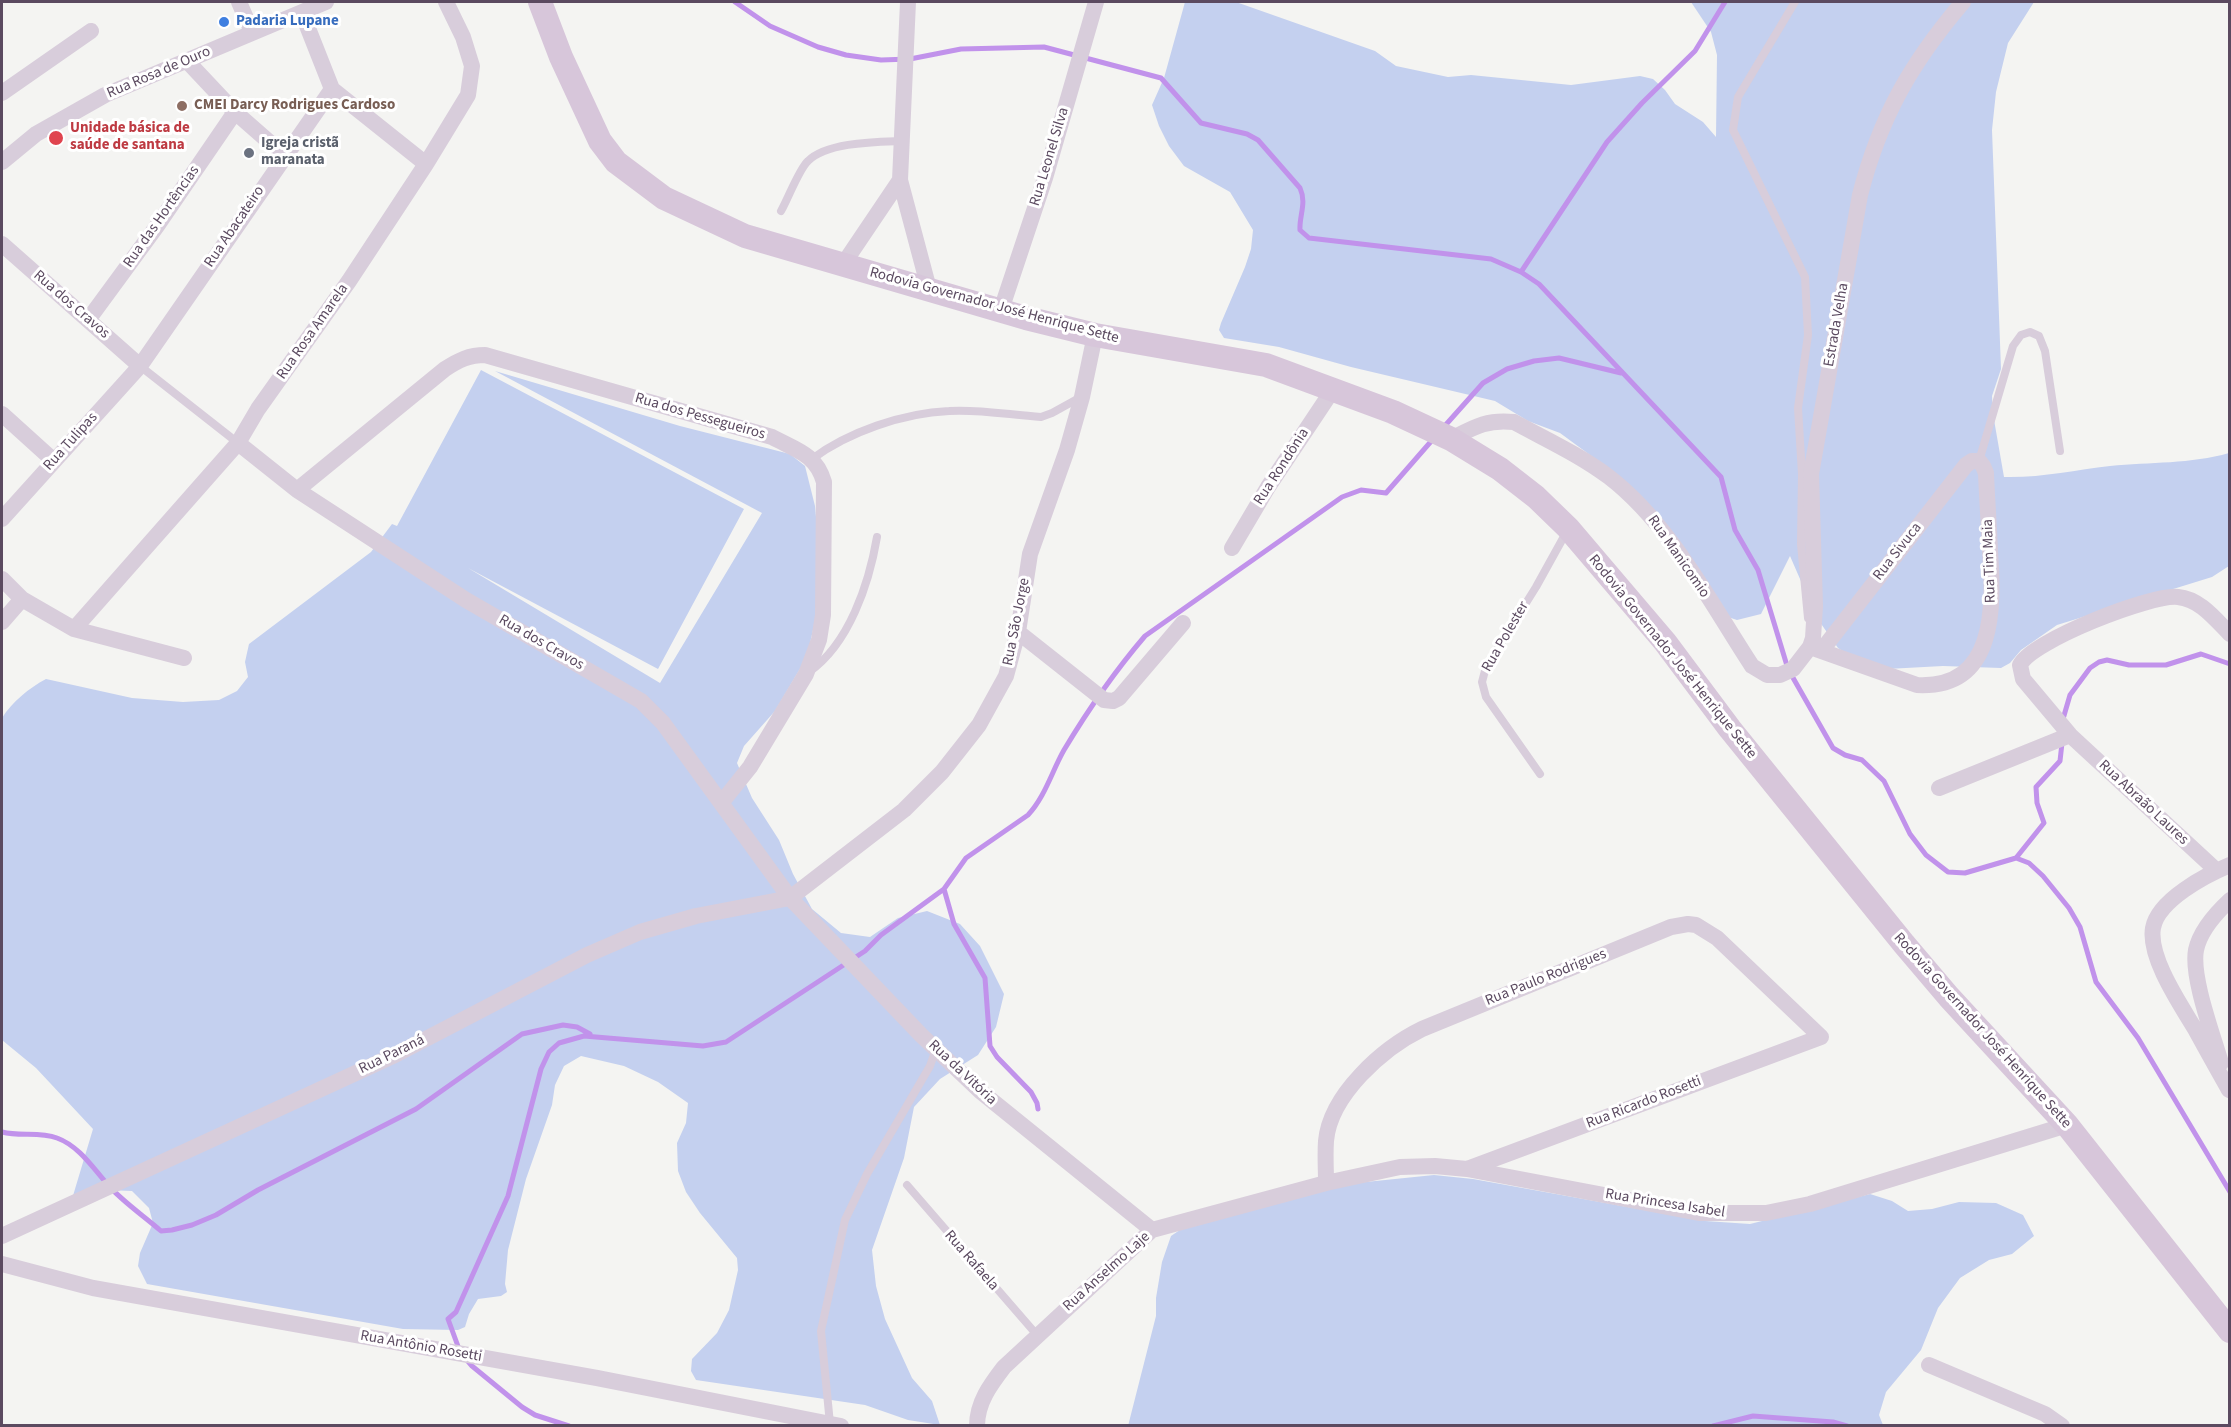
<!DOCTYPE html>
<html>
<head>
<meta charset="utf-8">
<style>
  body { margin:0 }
  #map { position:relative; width:2231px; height:1427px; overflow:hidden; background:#f4f4f2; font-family:"Source Sans 3",sans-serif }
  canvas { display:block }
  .frame { position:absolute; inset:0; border:3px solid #5b4a60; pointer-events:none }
</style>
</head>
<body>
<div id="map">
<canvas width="2231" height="1427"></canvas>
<div class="frame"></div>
</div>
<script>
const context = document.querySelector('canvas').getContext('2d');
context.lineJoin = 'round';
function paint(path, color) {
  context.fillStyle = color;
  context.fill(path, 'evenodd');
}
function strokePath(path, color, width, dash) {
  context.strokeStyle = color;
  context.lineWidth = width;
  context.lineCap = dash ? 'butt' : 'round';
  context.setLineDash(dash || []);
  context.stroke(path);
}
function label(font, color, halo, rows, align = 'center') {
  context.font = font + ' "Source Sans 3",sans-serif';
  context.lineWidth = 6;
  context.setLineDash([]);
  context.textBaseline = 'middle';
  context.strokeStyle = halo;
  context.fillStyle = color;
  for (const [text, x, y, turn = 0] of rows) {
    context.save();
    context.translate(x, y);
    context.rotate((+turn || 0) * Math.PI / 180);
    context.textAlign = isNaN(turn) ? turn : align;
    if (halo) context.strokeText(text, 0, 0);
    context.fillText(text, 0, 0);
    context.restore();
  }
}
paint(new Path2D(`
  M1185,2H1236L1375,51L1396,66L1448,77L1471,75L1571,85L1640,76L1653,79L1665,90L1675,104L1703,122L1716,137L1717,55L1711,32L1691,2H2034L2008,43L1996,92L1992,130L2001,369L1992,396L1993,414L2004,477C2040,478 2075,470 2110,466C2150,462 2191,464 2229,453V566L2212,577L2057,625L2021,650L2010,663L2001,668L1943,666L1887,669L1851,657L1838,648L1817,618L1790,556L1761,614L1737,620L1725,616L1609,469L1560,433L1528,421L1495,401L1351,367L1279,347L1224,338L1219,330L1221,323L1245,267L1251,249L1253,230L1230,192L1184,166L1169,146L1159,126L1152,105L1164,78Z
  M481,370L744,509L658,669L468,568L660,683L762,513L495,371L680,426L790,454L805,466L815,506L819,549L815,621L807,657L775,711L744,746L737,763L752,798L779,840L793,874L812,909L841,933L870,937L898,918L927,911L960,924L980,946L1004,994L996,1027L978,1055L940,1079L914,1107L904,1158L872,1250L876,1286L885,1319L912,1378L932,1401L940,1425L908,1420L865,1405L696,1380L691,1371L692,1359L717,1333L729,1310L738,1270L737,1258L700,1213L686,1192L678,1171L677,1143L686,1123L688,1103L658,1082L624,1066L581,1056L564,1066L555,1085L552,1105L526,1179L508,1250L505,1284L507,1292L501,1296L478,1299L469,1314L465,1327L458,1330L403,1329L147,1284L138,1266L140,1253L153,1223L149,1208L132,1191L107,1190L72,1199L93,1129L36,1068L2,1040V718C12,702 29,688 46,679L132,698L183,702L219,700L237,691L248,677L245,662L249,644L371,552L392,524L397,526Z
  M1434,1175L1473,1179L1705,1221L1750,1224L1870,1194L1892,1201L1908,1211L1932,1209L1959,1202L1996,1203L2023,1215L2034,1236L2012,1254L1989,1260L1960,1278L1938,1308L1921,1350L1886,1392L1879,1415L1883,1425L1128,1426L1156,1316V1298L1162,1262L1171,1236L1196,1219L1356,1183Z`), '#c4d0ef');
strokePath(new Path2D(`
  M735,2L770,26L818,47L846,55L881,60L910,59L961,49L1044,47L1161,78L1201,123L1247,134L1258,140L1300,188C1307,203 1299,216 1300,230L1309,238L1491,259L1521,272L1539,284L1721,477L1735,530L1758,570L1788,669L1833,748L1845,755L1862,760L1884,781L1910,834L1926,855L1948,872L1965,873L2016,858L2029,863L2043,876L2069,908L2080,927L2096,982L2138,1038L2230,1192
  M1521,272L1607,142L1642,103L1695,51L1725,2
  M1442,429L1483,383L1507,369L1534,361L1559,358L1621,373
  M2063,719L2070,695L2090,668L2099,662L2107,660L2129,665H2166L2201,654L2230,664
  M2016,858L2044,823L2037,803L2036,787L2060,761L2062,743
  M944,889L954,924L985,978L990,1046L997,1057L1031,1092L1037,1103L1038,1109
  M2,1132C20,1137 39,1131 57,1138C79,1146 93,1168 108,1185C123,1202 144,1216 161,1231L172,1230L192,1225L216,1215L258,1190L416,1109L522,1034L563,1025L577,1027L590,1034
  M459,1349L448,1319L456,1312L508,1196L541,1069L549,1052L559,1043L584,1036L703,1046L726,1042L865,951L881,935L944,889L966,858L1028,815C1045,797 1052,771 1064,750C1088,710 1115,671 1145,636L1342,497L1361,490L1386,493L1434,438
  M466,1359L472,1366L522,1407L535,1415L569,1426
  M1713,1426L1753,1416L1833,1422L1847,1426`), '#c192eb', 5);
strokePath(new Path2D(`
  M1795,2L1738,97L1733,130L1805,277L1808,335L1798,408L1802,474L1801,544L1808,618
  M781,211C788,199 799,169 808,161C827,142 876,142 902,141
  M140,366L238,443
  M812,459C848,432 903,413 949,411C979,409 1010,415 1041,417L1052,413L1081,397
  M1979,461L2013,346L2021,335L2030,332L2039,336L2045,351L2060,451
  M809,672C849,644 869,584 877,537
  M1540,774L1486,697L1482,682L1486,667L1536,587L1567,531
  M907,1185L1037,1335
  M830,1424L821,1331L845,1220L867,1174L930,1066L936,1049`), '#d8cddb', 8);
strokePath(new Path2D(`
  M239,2L252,32
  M908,2L900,180L929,289
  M302,13L332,89L426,164
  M187,61L235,112L284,155
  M2,93L91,31
  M2,162L36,134L105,95L326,2
  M2,244L140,366
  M842,266L900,180
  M1001,310L1045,178L1096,2
  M88,320L157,226L235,112
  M2,414L54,461
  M1451,439C1474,427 1487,419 1514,422C1545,439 1580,455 1609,477C1670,524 1710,602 1752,666L1767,675H1780L1793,669L1810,647L1813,638L1815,606L1811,474L1860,195C1880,117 1911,63 1963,2
  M238,443L297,490L466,600L641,701L663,723L790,898L921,1035L980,1091L1152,1230
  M297,490L445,369C459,360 469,355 485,355L772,437C796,450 816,454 824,482L823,615L819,640L806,674L750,767L722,802
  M2,519L140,366L332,89
  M1232,548L1268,487L1334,388
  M2,579L22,599L74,629L184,658
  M2,622L22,599
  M74,629L238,443L258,409L349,281L426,164L468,95L472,66L463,37L446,2
  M1018,632L1104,700L1113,701L1119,698L1183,623
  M1810,647L1917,685C1996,689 1994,608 1990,551C1989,525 1987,499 1986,473L1983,466L1979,461H1972L1966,465L1822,650
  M1939,788L2070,735
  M2216,870L2070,735L2023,679L2020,665C2031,641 2151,594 2178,597C2200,599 2215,619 2230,634
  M2221,1063C2213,1035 2191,977 2196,950C2200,931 2216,913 2230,900
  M2229,1090C2217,1069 2206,1049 2195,1029C2180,1004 2148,957 2153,928C2158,900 2206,875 2230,865
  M1326,1183C1326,1169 1325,1155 1326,1141C1330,1095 1383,1048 1422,1029L1671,927L1688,924L1696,925L1717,938L1821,1037L1467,1169
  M2,1236L395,1055L587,955L640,932L696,916L790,898L904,810L942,772L979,725L1006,676L1018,632L1030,554L1067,450L1082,397L1095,335
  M2,1264L93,1288L597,1378L841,1426
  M1929,1365L2045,1414L2062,1426
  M977,1426C977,1402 991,1384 1004,1367L1152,1230L1326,1183L1400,1167L1435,1166L1467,1169L1699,1213H1766L1810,1204L2067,1125`), '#d8cddb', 16);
strokePath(new Path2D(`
  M540,2L561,57L600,141L616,162L664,198L745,236L1026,318L1095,335L1266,365L1393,412L1451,439L1500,469L1536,497L1568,528L1665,642L1730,729L1904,944L1949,997L2067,1125L2230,1331`), '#d7c6da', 24);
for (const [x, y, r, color] of [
  [224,22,6,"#3f7fe0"],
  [182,106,6,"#8d6e63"],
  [56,138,8,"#e0444e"],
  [249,153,6,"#6b7280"]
]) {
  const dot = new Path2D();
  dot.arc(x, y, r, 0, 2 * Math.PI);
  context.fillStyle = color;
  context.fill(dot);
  strokePath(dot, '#fff', 2);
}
label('bold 15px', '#366cbe', '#fff', [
  ["Padaria Lupane",236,22]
], 'left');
label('15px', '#5b4a60', '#fff', [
  ["Rua Rosa de Ouro",159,73,-23],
  ["Rua Leonel Silva",1050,157,-73],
  ["Rua das Hortências",162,217,-55],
  ["Rua Abacateiro",235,227,-56],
  ["Rua dos Cravos",71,305,41],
  ["Rodovia Governador José Henrique Sette",994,306,15],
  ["Estrada Velha",1837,325,-80],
  ["Rua Rosa Amarela",313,332,-55],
  ["Rua dos Pessegueiros",700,417,16],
  ["Rua Tulipas",71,442,-48],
  ["Rua Rondônia",1282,467,-57],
  ["Rua Sivuca",1898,552,-52],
  ["Rua Manicomio",1678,557,55],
  ["Rua Tim Maia",1990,561,-92],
  ["Rua São Jorge",1017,622,-79],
  ["Rua Polester",1506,637,-60],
  ["Rua dos Cravos",541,643,30],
  ["Rodovia Governador José Henrique Sette",1672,657,51],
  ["Rua Abraão Laures",2143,803,43],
  ["Rua Paulo Rodrigues",1546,978,-22],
  ["Rodovia Governador José Henrique Sette",1982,1031,48],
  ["Rua Paraná",392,1055,-26],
  ["Rua da Vitória",962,1073,43],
  ["Rua Ricardo Rosetti",1644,1103,-21],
  ["Rua Princesa Isabel",1665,1204,9],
  ["Rua Rafaela",971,1261,49],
  ["Rua Anselmo Laje",1107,1272,-42],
  ["Rua Antônio Rosetti",421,1347,10]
]);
label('bold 15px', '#785e54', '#fff', [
  ["CMEI Darcy Rodrigues Cardoso",194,106]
], 'left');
label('bold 15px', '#be3a42', '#fff', [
  ["Unidade básica de",70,129],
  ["saúde de santana",70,146]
], 'left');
label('bold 15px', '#5b616d', '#fff', [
  ["Igreja cristã",261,144],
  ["maranata",261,161]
], 'left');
</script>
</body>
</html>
